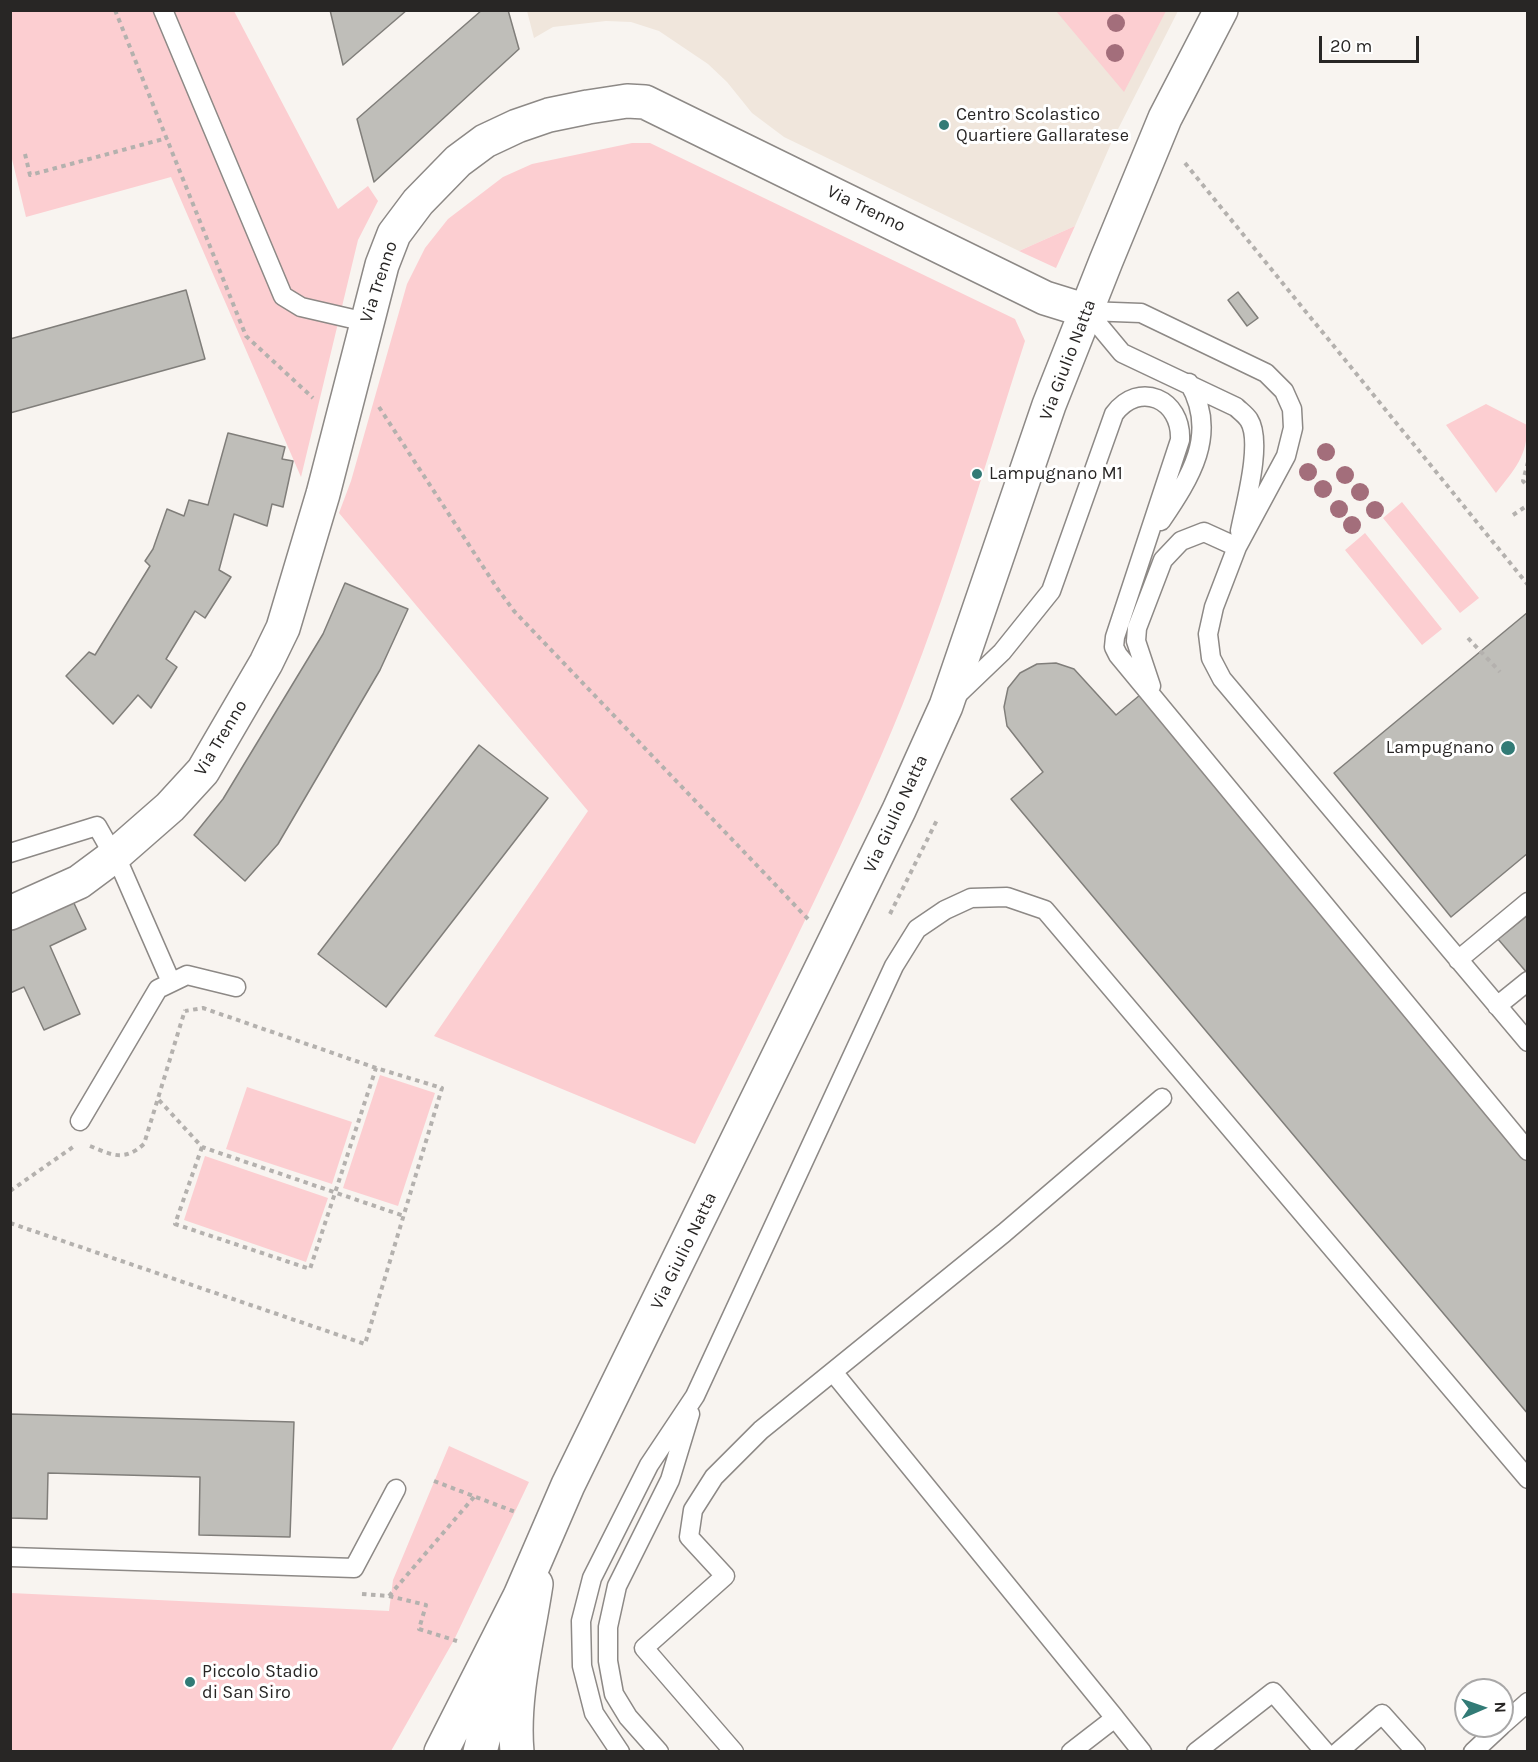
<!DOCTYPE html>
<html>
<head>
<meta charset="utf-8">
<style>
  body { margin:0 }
  #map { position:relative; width:1538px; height:1762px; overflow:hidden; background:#f8f4f0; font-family:Karla,sans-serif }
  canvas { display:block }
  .frame { position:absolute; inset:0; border:12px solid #282625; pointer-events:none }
  .north { position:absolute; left:1454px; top:1678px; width:60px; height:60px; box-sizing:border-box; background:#fff; border:2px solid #a9a8a8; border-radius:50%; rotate:88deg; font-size:16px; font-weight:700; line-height:24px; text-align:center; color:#282625 }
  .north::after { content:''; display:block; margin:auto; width:21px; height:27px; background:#327b76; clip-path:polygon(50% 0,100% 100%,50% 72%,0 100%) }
  .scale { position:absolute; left:1319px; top:36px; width:100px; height:27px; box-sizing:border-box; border:3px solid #282625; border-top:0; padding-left:8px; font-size:18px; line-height:21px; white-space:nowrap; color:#282625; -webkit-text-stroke:4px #fff; paint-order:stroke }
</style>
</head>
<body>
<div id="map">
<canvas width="1538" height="1762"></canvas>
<div class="frame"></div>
<div class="north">N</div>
<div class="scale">20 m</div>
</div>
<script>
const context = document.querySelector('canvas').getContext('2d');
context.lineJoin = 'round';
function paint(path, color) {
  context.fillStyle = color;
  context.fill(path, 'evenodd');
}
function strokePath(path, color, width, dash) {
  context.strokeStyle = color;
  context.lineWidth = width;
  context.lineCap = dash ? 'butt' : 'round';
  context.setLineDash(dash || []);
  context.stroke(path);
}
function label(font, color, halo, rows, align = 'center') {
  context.font = font + ' Karla,sans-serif';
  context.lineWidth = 6;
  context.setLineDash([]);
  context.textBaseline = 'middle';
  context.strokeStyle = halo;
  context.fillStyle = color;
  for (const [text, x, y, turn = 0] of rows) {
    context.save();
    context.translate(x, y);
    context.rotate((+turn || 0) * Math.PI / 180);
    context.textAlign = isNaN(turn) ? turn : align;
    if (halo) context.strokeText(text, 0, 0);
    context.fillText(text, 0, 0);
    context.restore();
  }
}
paint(new Path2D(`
  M527,11H1178L1113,139L1075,226L1019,251L784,137L752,113L727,82L708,64L659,31L631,22L606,21L553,27L534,38Z`), '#f0e6dc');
paint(new Path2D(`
  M10,11H234L338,209L368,186L378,201L358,240L301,477L171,177L26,217L11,155Z
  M1056,11H1166L1124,92Z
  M632,143H650L1015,319L1025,341C980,480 940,622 881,756C824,887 758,1015 695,1144L434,1036L588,811L339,513L351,481L407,284L425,248L448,219L503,177L532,164Z
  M1075,226L1056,268L1019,251Z
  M1486,404L1527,425C1528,456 1514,470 1496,493L1446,425Z
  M1402,502L1479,598L1460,613L1383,518Z
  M1365,533L1442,629L1422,645L1345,550Z
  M380,1075L435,1093L398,1206L343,1188Z
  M247,1087L352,1122L332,1184L226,1149Z
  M205,1156L328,1198L306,1262L184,1220Z
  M449,1446L529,1482L454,1640L391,1751H11V1593L389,1611L393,1580Z`), '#fcced1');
const building = new Path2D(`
  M330,10H407L343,65Z
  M482,10H508L519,49L374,182L357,119Z
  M186,290L205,359L10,413V339Z
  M1238,292L1258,318L1247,326L1228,300Z
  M228,433L285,447L282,459L293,461L283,507L272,504L267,526L234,514L219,570L231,577L205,618L195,611L166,659L177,667L151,708L138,695L113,724L66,676L89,652L95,655L150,566L145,561L153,549L167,509L184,516L189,500L208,505Z
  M345,583L408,609L380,670L278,844L245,881L194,835L223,799L323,634Z
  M1528,612V853L1451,917L1334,773Z
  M1056,663L1074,669L1116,715L1140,695L1528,1154V1414L1011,799L1043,772L1007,726L1004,707L1008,688L1020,673L1037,664Z
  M479,745L548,798L386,1007L318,954Z
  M72,899L86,929L50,946L80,1014L44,1030L24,987L10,993V928Z
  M1528,915V974L1498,939Z
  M10,1414L294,1422L290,1537L199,1535L200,1477L48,1473L47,1519L10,1518Z`);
paint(building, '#bfbeb9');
strokePath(building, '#807e7a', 1.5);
const lane = new Path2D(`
  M163,10L283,296L301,307L366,322
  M1087,311L1141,313L1266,373L1284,391L1292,409L1293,428L1286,456L1237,547L1214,607L1208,634L1211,658L1222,679L1528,1042
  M1087,311L1122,353L1236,407C1240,411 1246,415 1249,420C1263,442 1245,505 1240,531
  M1161,521C1190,478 1219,434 1189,383
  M1151,686L1136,641L1137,628L1163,560L1181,541L1204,532L1237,547
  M955,697L1002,652L1051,591L1114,414C1139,380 1182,399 1180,440L1115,637L1114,647L1118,655L1528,1151
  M10,853L97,826L122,870L171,982
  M1458,960L1528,902
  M1497,1006L1528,981
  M80,1121L158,989L187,975L236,987
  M833,1372L1115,1718
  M10,1557L354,1568L396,1489
  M1502,1725L1528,1702
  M620,1752L594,1713L582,1666L581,1621L592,1578L649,1465L695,1396L894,966L917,929L945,910L971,898L1007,897L1045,910L1528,1479
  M659,1752L628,1717L614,1694L608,1661V1627L617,1586L670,1480L690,1414
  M734,1752L644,1648L725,1576L689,1537L693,1510L714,1477L761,1430L1004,1233L1162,1098
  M1071,1752L1115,1718L1142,1752
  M1196,1752L1273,1692L1325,1752
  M1338,1752L1382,1714L1416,1752
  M1473,1752L1501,1726`);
const street = new Path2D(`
  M10,913L79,882L114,856L170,807L203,771L266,663L283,628L323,494L382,265L394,234L418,202L458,161L485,141L517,126L549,115L588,107L627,101L645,102L1045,298L1087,311`);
const secondary = new Path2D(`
  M441,1752L520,1596L568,1485L899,810L946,706L1049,405L1106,261L1165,118L1221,10
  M480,1752L505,1653
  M517,1752C512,1697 528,1638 536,1584`);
strokePath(lane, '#8d8986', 21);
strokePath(street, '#8d8986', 36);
strokePath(secondary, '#8d8986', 36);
strokePath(new Path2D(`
  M115,10L246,336L313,398
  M25,154L30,175L167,138
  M1185,163L1528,585
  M379,407L497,588L514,611L808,919
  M1528,462L1523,481L1528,487
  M1513,515L1528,505
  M1468,638L1500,672
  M890,914L937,820
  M159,1100L202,1147L404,1216
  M90,1146C112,1155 124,1162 144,1144L185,1010
  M202,1147L175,1224L310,1269L376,1068
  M10,1191L73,1147
  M10,1223L365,1344L442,1088L376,1068L203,1008L185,1011
  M434,1481L518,1513
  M362,1594L389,1596L426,1605L419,1629L457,1641
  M389,1596L474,1497`), '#b4b1ae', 4, [4.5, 4.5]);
strokePath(lane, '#fff', 18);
strokePath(street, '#fff', 33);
strokePath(secondary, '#fff', 33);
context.fillStyle = '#a36e7b';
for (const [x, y] of [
  [1116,23],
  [1115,53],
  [1326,452],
  [1308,472],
  [1345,475],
  [1323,489],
  [1360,492],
  [1339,509],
  [1375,510],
  [1352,525]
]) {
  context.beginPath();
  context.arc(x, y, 9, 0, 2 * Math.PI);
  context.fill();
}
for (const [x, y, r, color] of [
  [944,125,6,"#327b76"],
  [977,474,6,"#327b76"],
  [1508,748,8,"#327b76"],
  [190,1682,6,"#327b76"]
]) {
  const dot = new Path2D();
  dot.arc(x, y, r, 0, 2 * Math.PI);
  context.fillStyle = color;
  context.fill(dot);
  strokePath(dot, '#fff', 2);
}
label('18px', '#282625', '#fff', [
  ["Centro Scolastico",956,115],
  ["Quartiere Gallaratese",956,136],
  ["Lampugnano M1",989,474],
  ["Lampugnano",1494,748,"right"],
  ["Piccolo Stadio",202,1672],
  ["di San Siro",202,1693]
], 'left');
label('18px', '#282625', '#fff', [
  ["Via Trenno",866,209,26],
  ["Via Trenno",379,282,-72],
  ["Via Giulio Natta",1068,360,-69],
  ["Via Trenno",221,738,-59],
  ["Via Giulio Natta",896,814,-65],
  ["Via Giulio Natta",684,1251,-64]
]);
</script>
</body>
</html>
